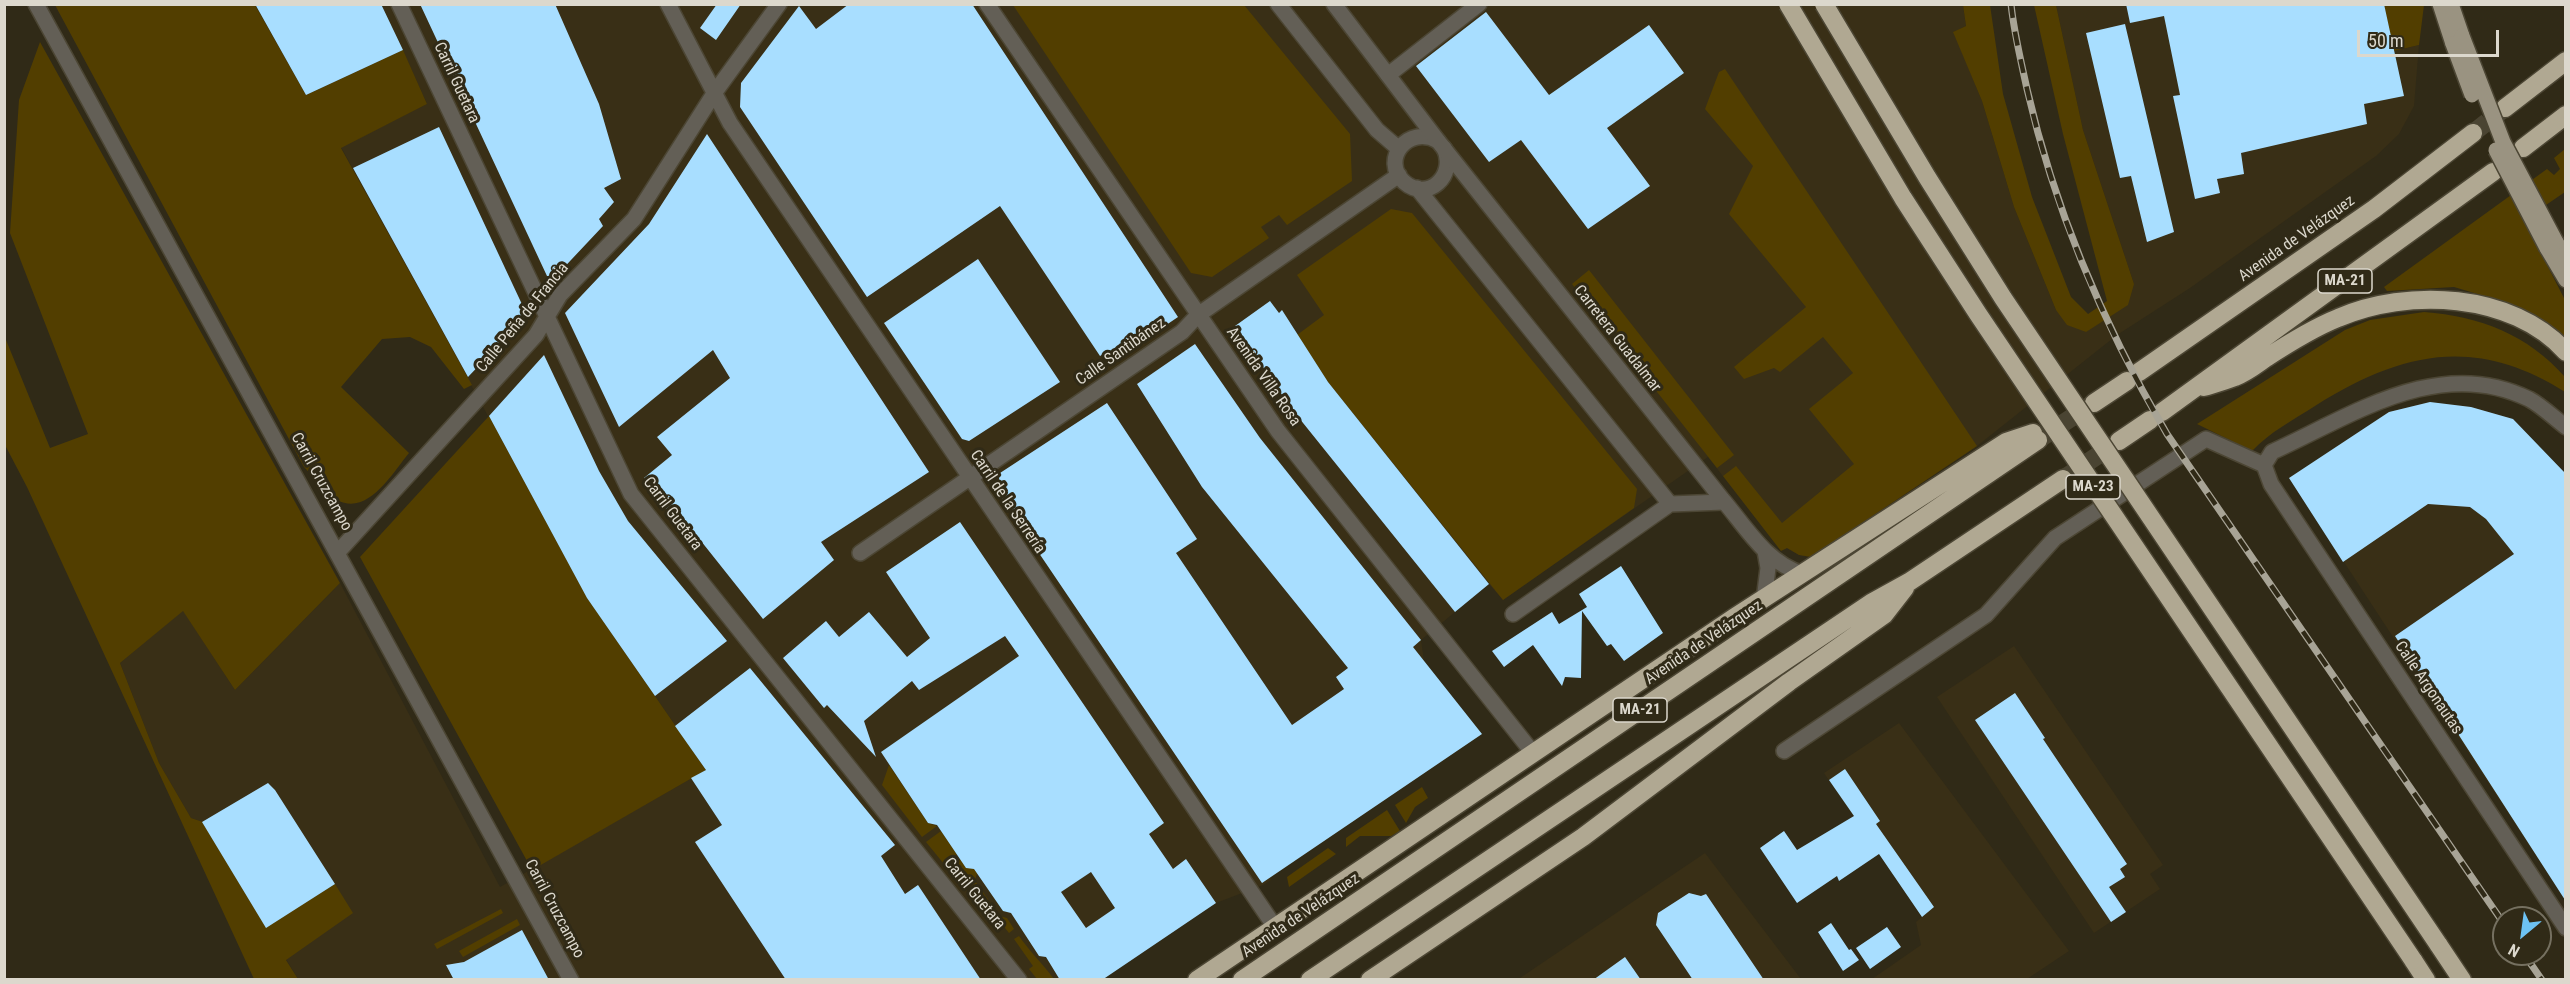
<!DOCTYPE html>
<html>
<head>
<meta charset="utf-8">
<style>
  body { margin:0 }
  #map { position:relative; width:2570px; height:984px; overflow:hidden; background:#302a17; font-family:"Roboto Condensed",sans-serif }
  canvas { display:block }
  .frame { position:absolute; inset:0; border:6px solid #dcd8cd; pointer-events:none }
  .north { position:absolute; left:2492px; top:906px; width:60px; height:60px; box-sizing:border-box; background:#302a17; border:2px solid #757060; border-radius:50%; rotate:209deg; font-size:16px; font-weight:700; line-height:24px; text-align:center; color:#dcd8cd }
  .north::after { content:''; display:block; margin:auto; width:21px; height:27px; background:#6dc2f3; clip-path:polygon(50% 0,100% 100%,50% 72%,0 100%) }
  .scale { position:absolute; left:2357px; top:30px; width:142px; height:27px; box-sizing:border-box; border:3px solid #dcd8cd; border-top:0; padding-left:8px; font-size:18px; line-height:21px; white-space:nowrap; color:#dcd8cd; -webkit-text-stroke:4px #302a17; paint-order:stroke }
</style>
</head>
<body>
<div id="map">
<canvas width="2570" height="984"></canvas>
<div class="frame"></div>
<div class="north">N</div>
<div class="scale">50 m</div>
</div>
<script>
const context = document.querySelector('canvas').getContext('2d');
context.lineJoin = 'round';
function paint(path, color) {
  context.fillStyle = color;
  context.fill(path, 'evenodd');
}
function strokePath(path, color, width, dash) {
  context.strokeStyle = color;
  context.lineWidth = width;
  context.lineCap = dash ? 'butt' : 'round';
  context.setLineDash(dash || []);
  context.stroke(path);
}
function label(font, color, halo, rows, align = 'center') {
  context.font = font + ' "Roboto Condensed",sans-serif';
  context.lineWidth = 6;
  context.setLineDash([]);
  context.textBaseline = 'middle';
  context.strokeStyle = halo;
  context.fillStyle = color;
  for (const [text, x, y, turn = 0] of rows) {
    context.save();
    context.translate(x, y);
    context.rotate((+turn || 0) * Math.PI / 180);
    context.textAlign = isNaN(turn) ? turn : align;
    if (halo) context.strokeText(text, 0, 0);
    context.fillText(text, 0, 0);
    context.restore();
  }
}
paint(new Path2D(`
  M255,5H1963L1966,26L1954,32L1982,101L2014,207L2056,310L2086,332L2134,284L2083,130L2056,5H2384L2394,51L2419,45L2414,106L2399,134L2376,156L2190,288L2117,335L1977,446L1811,557L1799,555L1787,548L1781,551L1708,457L1503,600L1489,584L1421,640L1424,661L1482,734L1270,878L1271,880L1263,885L1216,903L1102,979H298L203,822L191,818L159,763L120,663L183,610L235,690L340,583L500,887L706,770L588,599L341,147L427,104L403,51L306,95Z
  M2430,402L2471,407L2513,419L2565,473V900L2289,478L2389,412Z
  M2014,646L2163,865L2150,874L2160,889L2094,933L1937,697Z
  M1899,723L2069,951L2027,979H1872L1921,945L1916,922L1922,917L1824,773Z
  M1705,853L1801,979L1517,980Z`), '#392f16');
paint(new Path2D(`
  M55,5H255L306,95L403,50L427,104L341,148L472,385L464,389L431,347L410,337L382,339L341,387L409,453C393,472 368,517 337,500C325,494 313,476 304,467Z
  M1013,5H1244L1350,134L1352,181L1287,225L1279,215L1261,227L1269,238L1212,277L1191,273Z
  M1963,5H1990L2003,94L2032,197L2071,297L2088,314L2107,301L2063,134L2034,5H2056L2083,130L2134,284L2128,305L2086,332L2067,325L2056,310L2014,207L1982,101L1953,32L1966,26Z
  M2384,5H2424L2419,45L2394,51Z
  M40,42L340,583L235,690L183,611L120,663L159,763L191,818L203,822L266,927L335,884L353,913L286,960L298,979H254L27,487L5,445L4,335L50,448L88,434L10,233L19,100Z
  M1725,69L1977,446L1811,557L1799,555L1787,548L1781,551L1723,476L1736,466L1782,523L1854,464L1809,409L1853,373L1823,337L1780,372L1774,368L1744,379L1734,367L1806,307L1729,214L1753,166L1705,109L1719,72Z
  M2565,149V192L2524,220L2565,300V340L2511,304L2454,287L2387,291L2384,287L2547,169L2554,175L2560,169L2554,158Z
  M1391,209L1412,213L1637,489L1634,508L1503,600L1328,382L1297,335L1324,315L1297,275Z
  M1589,270L1734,455L1717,468L1572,284Z
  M2424,312C2480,316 2528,335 2565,377V392C2475,335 2401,352 2315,406C2293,420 2270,432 2252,451L2197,424L2345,330L2370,320Z
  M489,416L588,599L706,770L532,870L360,557Z
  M889,765L928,823L937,826L922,837L882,785Z
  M1422,787L1428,798L1415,807L1406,823L1395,805Z
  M1387,810L1400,831L1391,836H1360L1346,847V838Z
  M941,831L957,854L944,864L926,842Z
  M1328,848L1336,854L1289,887L1287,877Z
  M961,859L966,867L974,869L977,873L975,881L1000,916L1007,918L1014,929L1009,933L994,914L990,917L968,885L963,889L947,869Z
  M501,909L503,913L437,949L434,944Z
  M517,919L520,925L463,957L459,951Z
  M1019,936C1030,952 1043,964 1054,979H1037L1029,969L1033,966L1014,939Z`), '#523e00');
paint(new Path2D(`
  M255,4H381L403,50L306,95Z
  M420,4H555L599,104L621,179L604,188L614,202L599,219L603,226L555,277L547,276Z
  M717,4H741L716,40L700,28Z
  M849,4H972L1178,317L1116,359L1110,350L1100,356L1000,206L867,297L740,107L741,83L799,6L816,29Z
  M2126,4H2384L2404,96L2364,104L2367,124L2241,153L2244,174L2217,179L2220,193L2195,199L2173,96L2180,95L2164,16L2130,23Z
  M1486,12L1549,95L1649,25L1684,73L1607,128L1650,186L1588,229L1521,140L1489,162L1416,66Z
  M2125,24L2174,232L2147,242L2131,176L2120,178L2086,33Z
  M439,127L527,315L468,377L353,168Z
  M707,134L929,472L821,542L834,560L763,619L701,541L693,548L644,478L672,455L657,437L730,378L713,350L619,427L565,313L649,224Z
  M978,259L1060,382L969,441L962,439L884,323Z
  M1270,301L1279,313L1282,310L1328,382L1489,584L1455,612L1291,408L1235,326Z
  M1195,344L1260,438L1421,640L1413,647L1482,734L1262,883L997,491L1000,473L1107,403L1197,539L1176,553L1292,725L1344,689L1336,677L1348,668L1202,487L1137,384Z
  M544,355L599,471L628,521L727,641L655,696L587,598L489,416Z
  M2430,402L2471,407L2513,419L2565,473V900L2395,636L2514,554L2486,519L2470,507L2428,504L2343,562L2289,478L2389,412Z
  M960,522L1164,823L1149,834L1173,869L1186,859L1216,903L1102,980H1060L1046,957L1039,956L1011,913L1003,911L974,869L966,868L937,825L928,823L881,752L1019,656L1005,636L919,690L912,681L864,721L876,757L827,705L824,708L783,658L826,621L839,637L869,612L907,657L930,638L886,572ZM1091,872L1115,908L1086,928L1061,892Z
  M1621,566L1663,633L1624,661L1611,644L1607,646L1582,611L1581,678L1565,677L1562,686L1533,645L1504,667L1492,651L1552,612L1559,624L1587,607L1579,594Z
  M750,668L895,845L881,856L905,894L918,885L981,980H786L695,842L722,825L691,778L706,770L675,726Z
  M2015,693L2045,738L2043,739L2127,864L2120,869L2125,877L2109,887L2126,912L2111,922L1975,720Z
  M1845,769L1880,821L1876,824L1934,907L1922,917L1879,854L1839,881L1837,876L1797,903L1760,848L1784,831L1797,850L1854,816L1829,780Z
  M268,783L275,790L335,884L266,928L202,822Z
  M1689,893L1701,896L1706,894L1764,980H1693L1656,925L1658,913Z
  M1831,923L1849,950L1851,949L1859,960L1843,971L1818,932Z
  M1887,927L1901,947L1870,969L1856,948Z
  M522,930L549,980H454L446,965L464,962Z
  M1625,957L1641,980H1593Z`), '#a8deff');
strokePath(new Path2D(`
  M2473,133L2505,108
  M2038,440L2092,404
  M2063,479L2119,441`), '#4a4432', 18, [18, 9]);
const minor = new Path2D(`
  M36,4L571,980
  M399,4L631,494L1019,980
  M668,4L730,123L1275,927
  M987,4L1278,431L1533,753
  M1278,4L1377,130L1399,149
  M1388,75L1479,4
  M1438,141C1408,124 1380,160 1404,182C1428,203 1457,175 1444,148
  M1417,188L1670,504L1724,502
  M2264,465L2271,484L2566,928
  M2264,465L2272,452C2353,415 2439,355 2529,399C2542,406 2554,418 2566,427
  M338,552L536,335L560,295L634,219L715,92L779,4
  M860,553L1182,332L1198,315L1231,292L1399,175
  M1513,614L1670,504
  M1784,751L1986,615L2055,538L2206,439L2264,465`);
const tertiary = new Path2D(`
  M1334,4L1438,141L1722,499C1746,527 1766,563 1803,574
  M1764,600L1768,568L1765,551`);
const primary = new Path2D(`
  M2440,4L2453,44
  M2451,4L2462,36
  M2556,242L2566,259
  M2547,248L2566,280`);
const motorway = new Path2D(`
  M2505,108L2566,61
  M2523,148L2566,115
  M2139,372L2374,209L2473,133
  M2204,387C2214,384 2225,381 2235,377C2246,373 2256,365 2266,358C2289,343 2313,328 2338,318C2407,288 2512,292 2566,352
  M2094,403L2127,381
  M2162,412L2493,172
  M2119,441L2150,420
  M2438,944L2462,980
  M2413,960L2426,980
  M1197,980L1735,617L2006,442L2033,433
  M1242,980L2038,440
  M1310,980L1871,603L1909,582L2063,479
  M1370,980L1583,837L1789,682L1884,615L1905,588`);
strokePath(minor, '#4c4634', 18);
strokePath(tertiary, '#4c4634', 18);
strokePath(primary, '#4c4634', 18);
strokePath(motorway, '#4c4634', 21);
strokePath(minor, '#635f56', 15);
strokePath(tertiary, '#635f56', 15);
strokePath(primary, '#9a9381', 15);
strokePath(motorway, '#b0a892', 18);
const rail = new Path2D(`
  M2011,4C2014,33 2021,61 2027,89C2055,212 2104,326 2167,434L2504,924
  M2524,954L2542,980`);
strokePath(rail, '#a8a496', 7);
strokePath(rail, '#302a17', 4.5, [14]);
const primaryBridge = new Path2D(`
  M2462,36L2503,142L2556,242
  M2453,44L2472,95
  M2496,150L2547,248`);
const motorwayBridge = new Path2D(`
  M1788,4L1903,198L1978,314L2413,960
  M1824,4L1927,177L2003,298L2438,944`);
strokePath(primaryBridge, '#4c4634', 18, []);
strokePath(motorwayBridge, '#4c4634', 21, []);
strokePath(primaryBridge, '#9a9381', 15);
strokePath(motorwayBridge, '#b0a892', 18);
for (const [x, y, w] of [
  [2345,281,54],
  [2093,487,54],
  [1640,710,54]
]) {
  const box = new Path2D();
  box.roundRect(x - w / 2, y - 12, w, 24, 4.5);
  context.fillStyle = '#302a17';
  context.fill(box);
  strokePath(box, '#dcd8cd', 1.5);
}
label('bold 15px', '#dcd8cd', null, [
  ["MA-21",2345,281],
  ["MA-23",2093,487],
  ["MA-21",1640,710]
]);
label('16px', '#dcd8cd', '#302a17', [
  ["Carril Guetara",456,83,65],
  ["Avenida de Velázquez",2297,239,-35],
  ["Calle Peña de Francia",523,318,-51],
  ["Carretera Guadalmar",1617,339,52],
  ["Calle Santibánez",1121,352,-35],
  ["Avenida Villa Rosa",1263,377,55],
  ["Carril Cruzcampo",321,482,61],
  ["Carril de la Serrería",1007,502,56],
  ["Carril Guetara",672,514,53],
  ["Avenida de Velázquez",1704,643,-34],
  ["Calle Argonautas",2428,688,56],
  ["Carril Guetara",974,894,51],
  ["Carril Cruzcampo",554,909,62],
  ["Avenida de Velázquez",1301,916,-34]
]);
</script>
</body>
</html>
